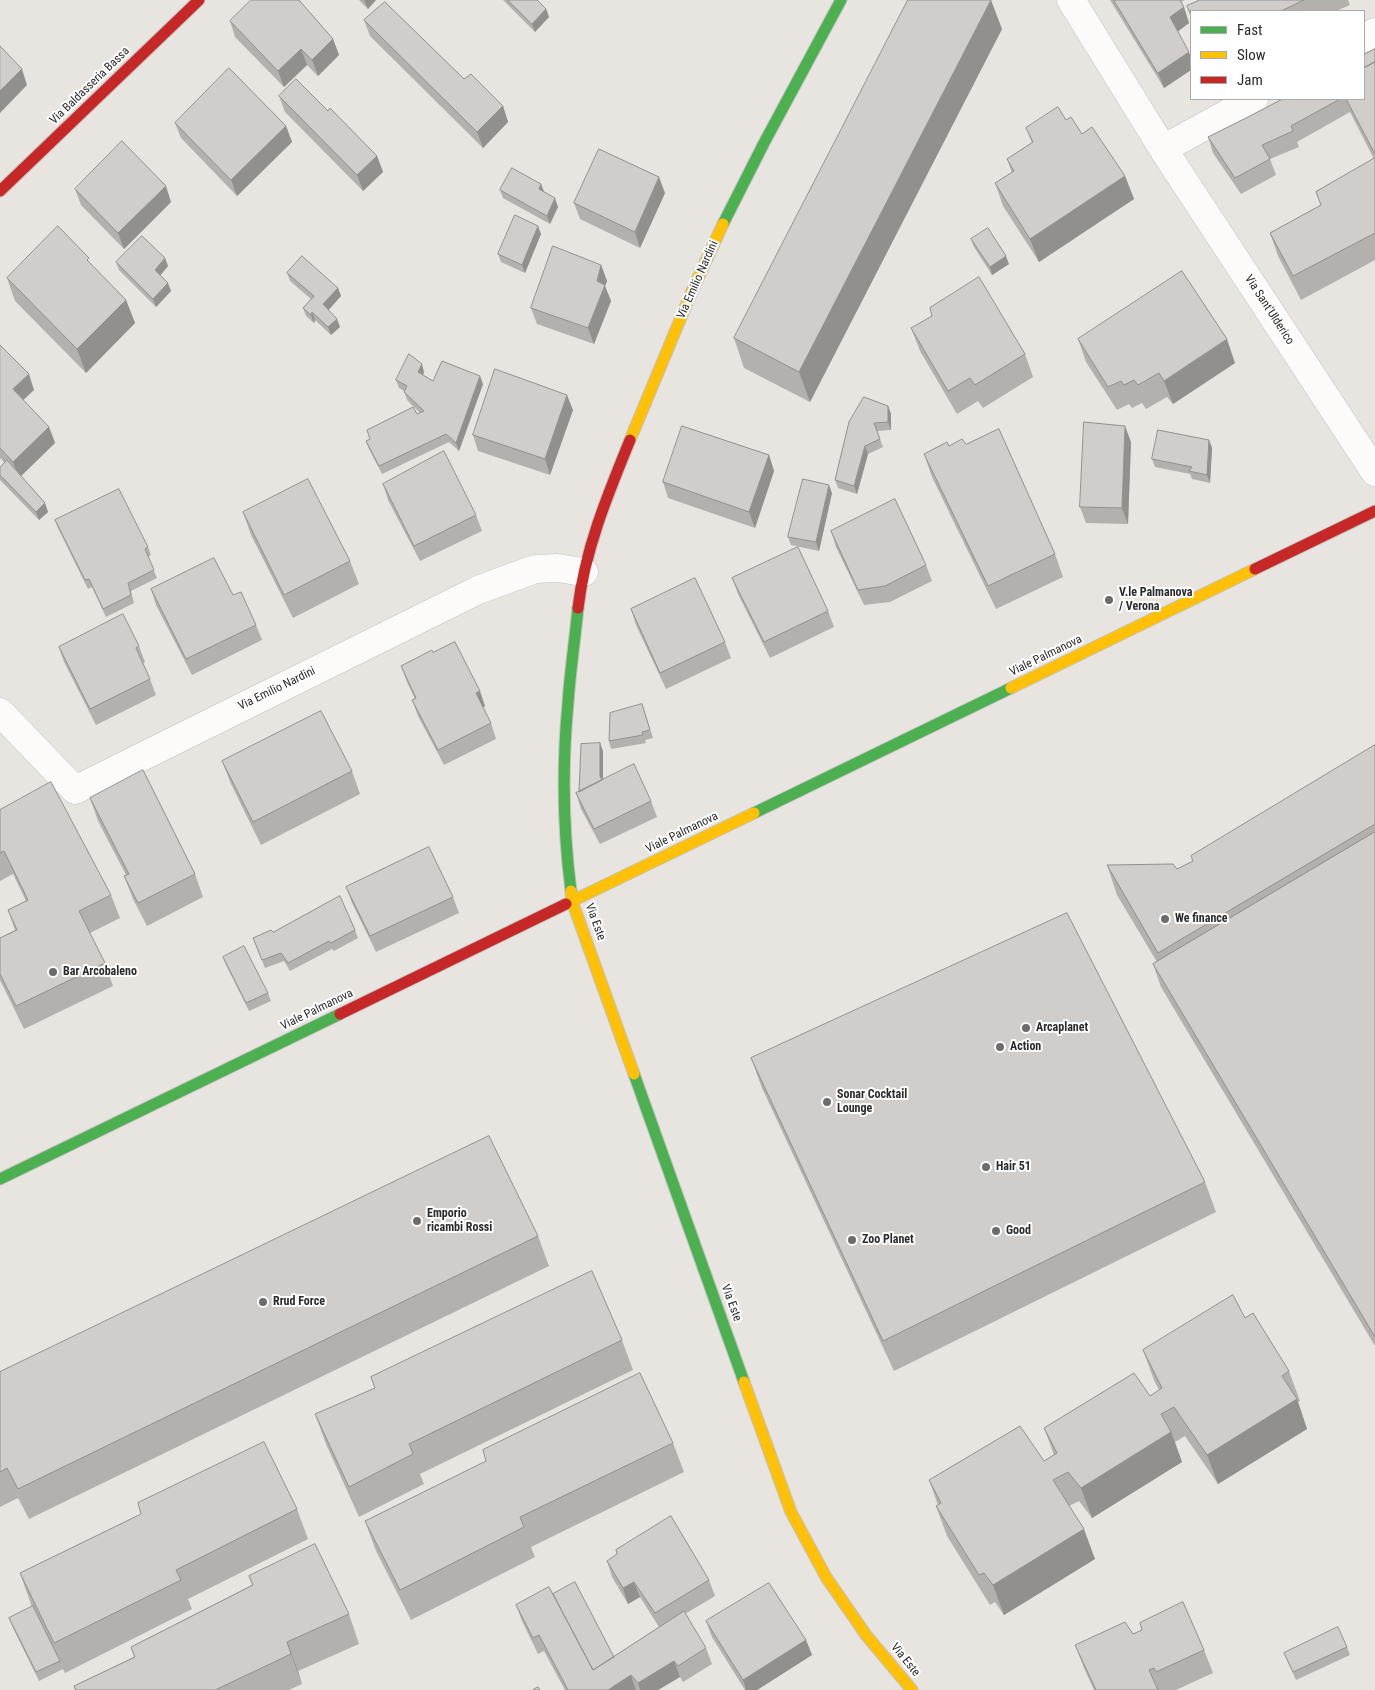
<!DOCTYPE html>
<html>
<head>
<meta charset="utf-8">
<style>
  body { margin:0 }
  #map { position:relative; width:1375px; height:1690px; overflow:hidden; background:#e8e5e0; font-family:"Roboto Condensed",sans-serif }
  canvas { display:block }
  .legend { position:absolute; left:1190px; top:10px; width:175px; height:90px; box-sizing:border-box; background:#fff; border:1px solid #aaa; margin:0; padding:6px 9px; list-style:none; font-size:15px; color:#2b2b2b }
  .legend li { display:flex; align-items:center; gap:10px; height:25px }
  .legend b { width:25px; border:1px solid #aaa }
</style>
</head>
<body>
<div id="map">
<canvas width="1375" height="1690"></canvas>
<ul class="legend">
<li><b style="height:6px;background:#4caf50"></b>Fast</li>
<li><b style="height:6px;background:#ffc107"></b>Slow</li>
<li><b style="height:6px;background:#c62828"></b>Jam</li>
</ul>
</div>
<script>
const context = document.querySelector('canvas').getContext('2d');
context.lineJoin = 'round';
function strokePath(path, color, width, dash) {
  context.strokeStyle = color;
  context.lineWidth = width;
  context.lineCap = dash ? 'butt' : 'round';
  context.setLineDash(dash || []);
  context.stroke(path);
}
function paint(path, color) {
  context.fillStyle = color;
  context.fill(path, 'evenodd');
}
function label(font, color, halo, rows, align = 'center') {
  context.font = font + ' "Roboto Condensed",sans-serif';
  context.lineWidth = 4;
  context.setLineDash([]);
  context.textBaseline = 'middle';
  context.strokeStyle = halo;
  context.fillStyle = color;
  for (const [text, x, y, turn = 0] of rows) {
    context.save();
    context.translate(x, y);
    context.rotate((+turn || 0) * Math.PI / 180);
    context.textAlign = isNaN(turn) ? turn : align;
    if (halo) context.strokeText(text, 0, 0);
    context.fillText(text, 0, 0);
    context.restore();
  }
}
const street = new Path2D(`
  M1071,0L1163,149L1375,472
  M1364,38L1375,32
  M1163,149L1254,99
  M0,712L75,790L478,590L535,569L557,568L584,572`);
const fast = new Path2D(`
  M723,224L764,143L841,0
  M754,813L1011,688
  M571,891C563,829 562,766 568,703C570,672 575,640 578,608
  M634,1074L744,1382
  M0,1179L340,1014`);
const slow = new Path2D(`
  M630,440L692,291L723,224
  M1011,688L1255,569
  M571,891L572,901L634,1074
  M566,904L754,813
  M744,1382L791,1512L826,1577L866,1635L912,1690`);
const jam = new Path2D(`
  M0,191L199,0
  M1255,569L1375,511
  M578,608C585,549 608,494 630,440
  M340,1014L566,904`);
strokePath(street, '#c2c1c1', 29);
strokePath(fast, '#c2c1c1', 13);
strokePath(slow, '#c2c1c1', 13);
strokePath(jam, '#c2c1c1', 13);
strokePath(street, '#fcfbfa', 28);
strokePath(fast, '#4caf50', 11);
strokePath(slow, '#ffc107', 11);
strokePath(jam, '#c62828', 11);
paint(new Path2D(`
  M359,0H376L368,9Z
  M503,0H537L546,9L549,17L535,32Z
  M1110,0H1185L1181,2L1189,23L1178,31L1191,58V70L1164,88Z
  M1200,0H1348L1350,5L1336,11H1191V18L1187,6Z
  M364,20L464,79L503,106L508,122L483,148L370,36Z
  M230,21L333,39L339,55L318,76L307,65L284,87L235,37Z
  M1002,29L810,402L744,368L734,338Z
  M1375,49V260L1301,300L1278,256L1270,233L1321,205L1316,192L1374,159L1350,112L1297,142L1299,147L1270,159L1276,175L1241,194L1213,153L1208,137L1248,117L1283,99H1364Z
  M279,96L328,111L377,156L383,172L363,191L285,112Z
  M1066,120L1082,134L1125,176L1134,199L1039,262L1003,206L995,183L1012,173L1007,159L1032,143L1026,128Z
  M175,123L286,126L292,142L237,196L181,138Z
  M541,184L544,192L558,207L550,224L503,198L500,190Z
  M75,189L171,202L124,249L81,205Z
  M665,193L640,248L580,219L574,203Z
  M541,234L525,273L501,262L498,254Z
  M971,239L1009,264L992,275L974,247Z
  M116,262L168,266L160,275L171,291L156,307L119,270Z
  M601,265L607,281L605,286L611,301L594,344L537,324L531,308Z
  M287,273L338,288L341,296L328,310L340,327L331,335L315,320L314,323L306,316L303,308L311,299L290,281Z
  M7,278L126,300L135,323L86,373L15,301Z
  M911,328L1025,354L1033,377L983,408L978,401L957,414L920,351Z
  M1078,339L1235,363L1173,404L1167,397L1146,409L1142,403L1132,408L1129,404L1117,410L1086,362Z
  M0,345L34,390L23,400L49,427L55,443L21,476L45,503L48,512L39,520L0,480V468L5,463L0,458Z
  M424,372L423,375L433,381L483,384L459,451L449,442L382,474L369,449L366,441L420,413L407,400L404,391L399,388L396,380Z
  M888,406L891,414V430L877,431L883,447L868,454L857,494L838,488L835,480L849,422Z
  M573,410L550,475L478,451L473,435Z
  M1209,440L1212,448L1210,483L1192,479L1190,474L1155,467L1152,459Z
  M1131,442L1128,524L1086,523L1080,507Z
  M966,444L1055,554L1063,577L996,609L932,477L924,454L949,446Z
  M769,455L774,471L755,528L668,498L663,482Z
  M383,484L476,515L482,531L420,561L388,500Z
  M832,493L819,551L791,545L788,537Z
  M243,512L350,561L359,584L293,618L251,535Z
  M55,520L148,547L151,555L148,557L157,578L131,591L134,603L106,617L92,587L88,589L58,528Z
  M831,531L926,565L932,581L890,602L864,605L836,547Z
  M732,578L828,611L834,627L770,658L738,594Z
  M151,589L233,595L256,625L262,640L192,675L156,605Z
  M631,609L725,642L731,658L666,689L636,625Z
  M139,646L145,662L143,663L150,679L156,695L96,725L64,662L59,647Z
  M401,666L485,706L483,708L491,723L496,739L444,765L418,716L412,700L415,699L407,682Z
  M642,704L653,738L645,740L646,743L611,749L609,741Z
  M1375,745V1346L1161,987L1153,964L1157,962L1117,895L1107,865L1177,869L1193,861Z
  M603,751V779L651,801L657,817L600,844L581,809L576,793L579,792Z
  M222,761L352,771L360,794L261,845L231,784Z
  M90,798L195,874L203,897L147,926L133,899L124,876L126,875L98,821Z
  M0,810L111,895L120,918L90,933L105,963L113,986L24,1029L0,980V938L15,930L8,910L26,901L13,874L0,881Z
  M346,887L453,897L459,913L376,952L352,903Z
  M355,930L358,938L334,951L332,949L290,971L284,961L265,968L253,938L273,932Z
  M223,957L268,993L271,1001L249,1011L226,965Z
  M751,1058L1205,1182L1216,1212L894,1371L762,1088Z
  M538,1236L549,1266L29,1519L18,1498L0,1507V1372Z
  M1245,1318L1289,1371L1300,1401L1298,1402L1307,1429L1218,1484L1185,1436L1175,1442L1182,1462L1092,1518L1079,1501L1069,1506L1095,1559L1004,1615L995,1602L990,1605L947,1536L936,1506L938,1505L929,1480L1044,1461L1054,1455L1044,1428L1150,1396L1159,1390L1154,1380L1143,1350Z
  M622,1340L633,1370L420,1474L424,1484L359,1517L326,1444L315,1414Z
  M673,1443L684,1472L531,1547L535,1557L411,1620L376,1551L365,1521Z
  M297,1509L308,1539L188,1599L192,1609L65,1673L63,1669L39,1681L12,1626L9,1618L32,1607L20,1573Z
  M607,1561L709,1580L715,1596L685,1614L706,1648L712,1664L683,1682L680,1677L658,1690H565L544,1651L538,1654L522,1621L516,1605L614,1657L659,1627L640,1597L628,1604L612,1577Z
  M249,1576L349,1614L359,1644L298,1671L302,1684L289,1690H75L74,1686L134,1657L131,1647L252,1585Z
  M706,1621L806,1640L812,1655L757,1690H745L712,1637Z
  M1133,1634L1204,1650L1213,1673L1176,1690H1094L1084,1668L1075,1645Z
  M1347,1647L1350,1655L1296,1680L1284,1653Z`), '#b3b0ae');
paint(new Path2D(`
  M364,0H376L368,9Z
  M991,0L1002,29L810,402L799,372Z
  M1184,7L1189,23L1176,33L1170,17Z
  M546,9L549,17L535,32L532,24Z
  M333,39L339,55L318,76L312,60Z
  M301,49L307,65L284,87L278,71Z
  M1189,52L1191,58V70L1164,88L1158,73Z
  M22,69L27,85L0,113V91Z
  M503,106L508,122L483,148L477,132Z
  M286,126L292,142L237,196L231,180Z
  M377,156L383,172L363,191L357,175Z
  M1125,176L1134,199L1039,262L1030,239Z
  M659,177L665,193L640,248L635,232Z
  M541,184L544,192L539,189Z
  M166,186L171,202L124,249L118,233Z
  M555,198L558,207L550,224L547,216Z
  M538,226L541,234L525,273L522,265Z
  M1006,256L1009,264L992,275L990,267Z
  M165,258L168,266L158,278L155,270Z
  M601,265L607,281L605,286L611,301L594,344L588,328L597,281Z
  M168,283L171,291L156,307L153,299Z
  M338,288L341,296L326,313L323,304Z
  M126,300L135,323L86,373L77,349Z
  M312,312L315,320L314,323L311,315Z
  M337,319L340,327L331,335L328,327Z
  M1227,339L1235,363L1173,404L1164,381Z
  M422,364L424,372L421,380L418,372Z
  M29,374L34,390L18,405L13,389Z
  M480,376L483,384L459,451L456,443Z
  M567,395L573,410L550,475L545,459Z
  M888,406L891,414V430L888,422Z
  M1125,426L1131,442L1128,524L1122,508Z
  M49,427L55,443L19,478L13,462Z
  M1209,440L1212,448L1210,483L1207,475Z
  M865,446L868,454L857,494L854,486Z
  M769,455L774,471L755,528L749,512Z
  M829,485L832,493L819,551L816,542Z
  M45,503L48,512L39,520L36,512Z
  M480,691L485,706L481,709L476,693Z
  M600,743L603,751V784L600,776Z
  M1297,1399L1307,1429L1218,1484L1207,1455Z
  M1171,1432L1182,1462L1092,1518L1081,1488Z
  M1084,1529L1095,1559L1004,1615L993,1585Z
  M634,1582L640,1597L628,1604L623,1588Z
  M806,1640L812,1655L757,1690H746L743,1680Z
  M287,1642L298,1671L302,1684L291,1654Z
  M674,1661L680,1677L658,1690H640L638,1683Z
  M631,1675L636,1690H608Z`), '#92908d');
const building = new Path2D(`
  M251,0H299L333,39L312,60L301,49L278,71L230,21Z
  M508,0H537L546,9L532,24Z
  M908,0H991L799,372L734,338Z
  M1114,0H1180L1184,7L1170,17L1189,52L1158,73Z
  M1200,0H1304L1281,11H1191V15L1187,6Z
  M385,2L464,79L471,74L503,106L477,132L364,20Z
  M0,46L22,69L0,91Z
  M1375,49V62L1364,68V55Z
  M1375,62V154L1346,99H1364V68Z
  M229,68L286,126L231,180L175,123Z
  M296,79L328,111L330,108L377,156L357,175L279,96Z
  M1283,99H1340L1291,126L1293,131L1262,145L1270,159L1235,178L1208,137L1248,117Z
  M1058,107L1066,120L1071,117L1082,134L1092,127L1125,176L1030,239L995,183L1014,171L1007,159L1033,142L1026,128Z
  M122,141L166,186L118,233L75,189Z
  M599,149L659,177L635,232L574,203Z
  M1375,158V233L1293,276L1270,233L1321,205L1316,192Z
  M512,168L541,184L539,189L555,198L547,216L500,190Z
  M515,215L538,226L522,265L498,254Z
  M58,226L89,258L87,260L126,300L77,349L7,278Z
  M988,228L1006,256L990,267L971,239Z
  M142,236L165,258L155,270L168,283L153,299L116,262Z
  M553,246L601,265L597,281L605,285L588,328L531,308Z
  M302,256L338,288L323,304L337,319L328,327L312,312L311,315L303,308L314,296L287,273Z
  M1182,271L1227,339L1164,381L1159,373L1138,385L1134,380L1124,385L1121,381L1108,387L1078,339Z
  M979,277L1025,354L975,385L970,378L948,391L911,328L932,316L930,308Z
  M0,345L29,374L13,389L49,427L13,462L0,448Z
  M409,354L422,364L418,372L433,381L442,361L480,376L456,443L446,434L379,466L366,441L370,439L367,430L413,407L417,414L424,411L404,392L407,386L396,380Z
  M495,369L567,395L545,459L473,435Z
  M864,397L888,406V422L874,423L880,439L865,446L854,486L835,480L849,422Z
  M1084,422L1125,426L1122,508L1080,507Z
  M682,426L769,455L749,512L663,482Z
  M999,429L1055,554L988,586L924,454L947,442L949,446L962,439L966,444Z
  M1158,430L1209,440L1207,475L1189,471L1192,467L1152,459Z
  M444,451L476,515L414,546L383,484Z
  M7,460L45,503L36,512L0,475V468Z
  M308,479L350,561L284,595L243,512Z
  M803,479L829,485L816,542L788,537Z
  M119,489L148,547L145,549L154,570L128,583L131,595L103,609L89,579L85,580L55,520Z
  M895,499L926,565L885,586L858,590L831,531Z
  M798,547L828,611L764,642L732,578Z
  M214,558L233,595L241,592L256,625L186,659L151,589Z
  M695,578L725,642L660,673L631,609Z
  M123,614L139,646L136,648L150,679L90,709L59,647Z
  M455,642L480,691L476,693L491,723L438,750L412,700L416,698L401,666L432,650L433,652Z
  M642,704L650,730L642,732L643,735L609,741L610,713Z
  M321,711L352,771L253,822L222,761Z
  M600,743V776L602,780L579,792L581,744Z
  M1375,745V824L1158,953L1107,865L1173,864L1177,869L1193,861L1191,856Z
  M634,764L651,801L594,829L576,793Z
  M143,770L195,874L138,903L124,876L129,874L90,798Z
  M51,782L111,895L79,911L105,963L16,1006L0,974V938L17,930L8,910L28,900L4,851L0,853V810Z
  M1375,832V1337L1153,964Z
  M429,847L453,897L370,936L346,887Z
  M340,896L355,930L331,943L329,941L288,963L281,953L262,960L253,938L271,930L273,932Z
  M1067,913L1205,1182L883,1341L751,1058Z
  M244,946L268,993L246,1003L223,957Z
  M489,1136L538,1236L18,1489L7,1468L0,1472V1372Z
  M592,1271L622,1340L409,1444L413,1454L349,1487L315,1414L375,1388L371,1377Z
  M1233,1295L1245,1318L1253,1313L1289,1371L1282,1376L1297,1399L1207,1455L1174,1407L1161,1414L1171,1432L1081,1488L1068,1472L1053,1480L1084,1529L993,1585L984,1573L979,1575L936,1506L941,1503L929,1480L1020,1426L1044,1461L1057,1453L1044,1428L1134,1373L1150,1396L1162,1388L1143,1350Z
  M640,1373L673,1443L520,1517L524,1527L400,1590L365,1521L486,1461L483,1450Z
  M264,1442L297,1509L176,1570L181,1580L54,1643L20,1573L141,1514L138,1503Z
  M671,1516L709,1580L655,1613L634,1582L623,1588L607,1561L617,1554L616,1550Z
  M315,1544L349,1614L287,1642L291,1654L215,1690H76L74,1686L135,1657L131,1647L253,1585L249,1576Z
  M575,1582L614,1657L593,1670L553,1594Z
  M769,1583L806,1640L743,1680L706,1621Z
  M549,1587L593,1670L684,1611L706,1648L678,1666L674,1661L638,1683L631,1675L608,1690H568L539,1635L533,1638L516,1605Z
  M1183,1602L1204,1650L1156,1672L1154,1668L1149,1670L1158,1690H1096L1075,1645L1125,1622L1133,1634L1142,1630L1140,1623Z
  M33,1606L60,1661L36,1672L9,1618Z
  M1338,1627L1347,1647L1293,1672L1284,1653Z
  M538,1687L540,1690H533Z`);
paint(building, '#d0cdca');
strokePath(building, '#92908d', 1);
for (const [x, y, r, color] of [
  [1109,600,5,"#6d6c6a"],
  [1165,919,5,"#6d6c6a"],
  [53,972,5,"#6d6c6a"],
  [1026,1028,5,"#6d6c6a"],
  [1000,1047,5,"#6d6c6a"],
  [827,1102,5,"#6d6c6a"],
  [986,1167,5,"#6d6c6a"],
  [417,1221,5,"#6d6c6a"],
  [996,1231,5,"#6d6c6a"],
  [852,1240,5,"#6d6c6a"],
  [263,1302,5,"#6d6c6a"]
]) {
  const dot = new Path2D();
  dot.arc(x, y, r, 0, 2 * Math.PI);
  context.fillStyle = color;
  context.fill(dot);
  strokePath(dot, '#fff', 2);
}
label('12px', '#2b2b2b', '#fff', [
  ["Via Baldasseria Bassa",90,86,-44],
  ["Via Emilio Nardini",698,280,-66],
  ["Via Sant'Ulderico",1269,310,57],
  ["Viale Palmanova",1046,656,-26],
  ["Via Emilio Nardini",277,689,-26],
  ["Viale Palmanova",682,833,-26],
  ["Via Este",595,922,70],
  ["Viale Palmanova",317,1010,-26],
  ["Via Este",731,1303,70],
  ["Via Este",905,1660,51]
]);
label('bold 12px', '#2b2b2b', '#fff', [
  ["V.le Palmanova",1119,593],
  ["/ Verona",1119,607],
  ["We finance",1175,919],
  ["Bar Arcobaleno",63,972],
  ["Arcaplanet",1036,1028],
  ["Action",1010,1047],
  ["Sonar Cocktail",837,1095],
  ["Lounge",837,1109],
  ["Hair 51",996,1167],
  ["Emporio",427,1214],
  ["ricambi Rossi",427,1228],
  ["Good",1006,1231],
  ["Zoo Planet",862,1240],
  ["Rrud Force",273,1302]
], 'left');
</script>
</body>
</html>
